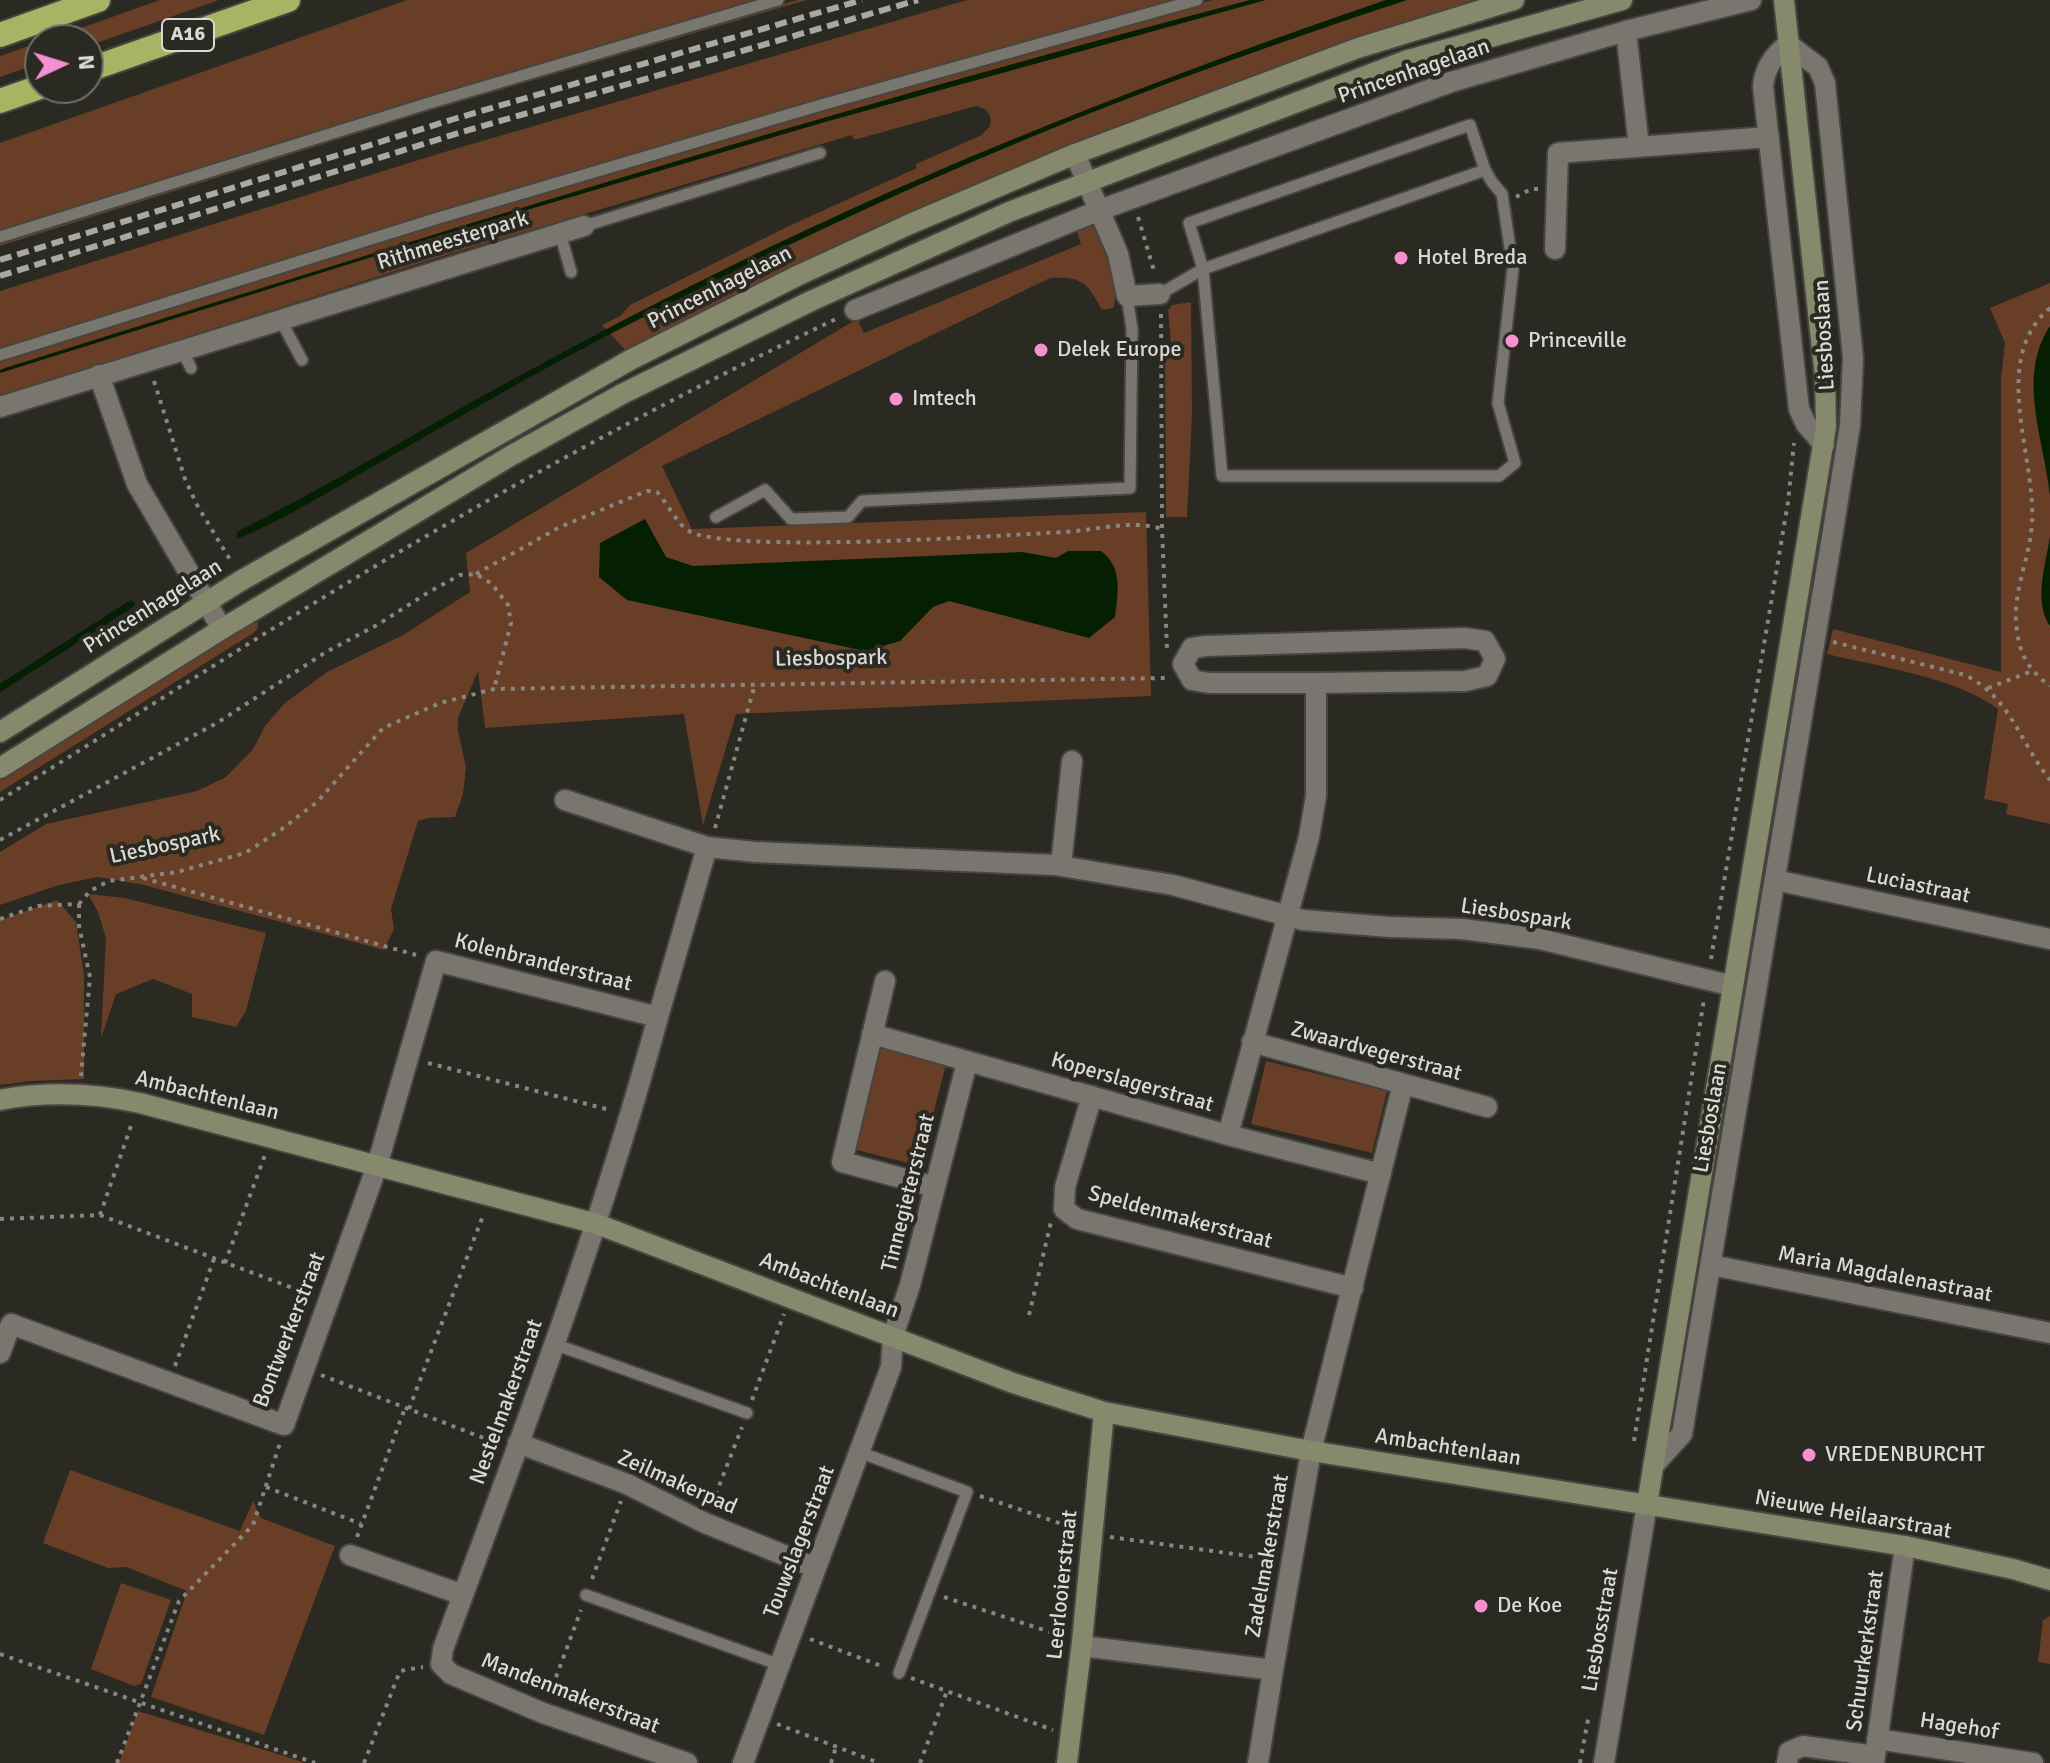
<!DOCTYPE html>
<html>
<head>
<meta charset="utf-8">
<style>
  body { margin:0 }
  #map { position:relative; width:2050px; height:1763px; overflow:hidden; background:#2a2922; font-family:Signika,sans-serif }
  canvas { display:block }
  .north { position:absolute; left:24px; top:24px; width:80px; height:80px; box-sizing:border-box; background:#2a2922; border:2px solid #706f69; border-radius:50%; rotate:86deg; font-size:22px; font-weight:700; line-height:32px; text-align:center; color:#dad9d4 }
  .north::after { content:''; display:block; margin:auto; width:28px; height:36px; background:#f591d2; clip-path:polygon(50% 0,100% 100%,50% 72%,0 100%) }
</style>
</head>
<body>
<div id="map">
<canvas width="2050" height="1763"></canvas>
<div class="north">N</div>
</div>
<script>
const context = document.querySelector('canvas').getContext('2d');
context.lineJoin = 'round';
function paint(path, color) {
  context.fillStyle = color;
  context.fill(path, 'evenodd');
}
function strokePath(path, color, width, dash) {
  context.strokeStyle = color;
  context.lineWidth = width;
  context.lineCap = dash ? 'butt' : 'round';
  context.setLineDash(dash || []);
  context.stroke(path);
}
function label(font, color, halo, rows, align = 'center') {
  context.font = font + ' Signika,sans-serif';
  context.lineWidth = 8;
  context.setLineDash([]);
  context.textBaseline = 'middle';
  context.strokeStyle = halo;
  context.fillStyle = color;
  for (const [text, x, y, turn = 0] of rows) {
    context.save();
    context.translate(x, y);
    context.rotate((+turn || 0) * Math.PI / 180);
    context.textAlign = isNaN(turn) ? turn : align;
    if (halo) context.strokeText(text, 0, 0);
    context.fillText(text, 0, 0);
    context.restore();
  }
}
paint(new Path2D(`
  M160,0H219L88,46V40H47Z
  M407,0H764L0,233V143Z
  M797,0H807L428,111L0,246V242L231,169Z
  M967,0H1181L0,350V291L441,153Z
  M1212,0H1494L1357,42L629,354L602,325L620,316L630,305L791,225L917,168L916,164L982,135L990,126C993,115 987,108 976,106L854,140L852,135L446,255L0,396V359L435,223L822,108Z
  M40,42V63L0,77V56Z
  M1089,224L1095,227C1102,246 1122,290 1113,308L1102,310C1087,282 1082,276 1050,278L662,466L692,529L1146,512L1151,696L736,714L703,825L684,714L485,728L478,671L458,718V731L466,767L463,794L455,817L428,818L418,821L391,909L394,929L384,950L144,885L98,877L59,885L0,905V852L46,824L197,791L226,777L253,749L265,726L285,703L327,672L403,635L470,592L466,553L857,319L864,333L1081,244L1076,229Z
  M2050,283V824L2006,814L2008,804L1984,799L1998,709C1955,677 1880,667 1827,654L1833,629L2001,672V378L2005,343L1990,308Z
  M1191,302L1192,413L1187,517H1166L1165,356L1172,355L1168,310L1172,305Z
  M257,617L258,627L255,632L0,792V778Z
  M88,894L125,898L266,933L246,1011L236,1027L192,1017V994L153,979L116,994L101,1038L106,938L98,912Z
  M57,900L76,922L84,975V1079L31,1081L0,1085V920Z
  M880,1045L946,1064L920,1166L853,1149Z
  M1266,1061L1387,1091L1372,1153L1251,1124Z
  M70,1470L240,1531L253,1501L261,1518L335,1546L264,1735L151,1697L187,1591L126,1567L108,1568L43,1543Z
  M121,1583L171,1600L141,1684L134,1686L91,1669Z
  M2050,1616V1664L2038,1662L2043,1620Z
  M138,1711L297,1760L304,1763H119Z`), '#683e26');
paint(new Path2D(`
  M1250,0H1266L825,122L439,236L0,373V370L5,368C418,239 831,109 1250,0Z
  M1386,0H1407C1280,42 1154,86 1029,138C887,196 749,263 612,333C535,373 461,416 386,459C337,487 289,517 237,539V532C322,489 404,440 488,393C566,350 645,308 725,269C939,163 1161,77 1386,0Z
  M2050,326V496C2045,441 2016,377 2050,326Z
  M645,519L666,557L693,566L1022,552L1056,558L1068,551H1101C1123,567 1118,593 1115,617L1089,638L949,601L933,607L900,641L865,651L627,600L599,577L600,543Z
  M2050,536V626C2033,601 2046,564 2050,536Z`), '#051f03');
strokePath(new Path2D(`
  M0,688L131,604`), '#051f03', 7);
const lane = new Path2D(`
  M584,226L820,153
  M560,233L571,272
  M0,237L426,104L778,0
  M1160,294L1203,269L1189,223L1470,125L1485,170L1492,182L1502,194L1513,268L1498,403L1515,463L1499,476H1222L1203,269L1485,170
  M280,319L302,360
  M182,350L191,368
  M0,355L435,219L821,105L1197,0
  M716,517L765,490L791,519L848,517L862,501L1130,488L1132,329L1127,296
  M554,1344L747,1413
  M859,1452L967,1492L899,1673
  M586,1595L780,1665`);
const street = new Path2D(`
  M1626,31L1639,147
  M1075,154L1118,254L1127,296L1160,294
  M1555,249L1558,153L1769,137
  M855,310L1100,210L1451,82L1626,31L1751,0
  M99,375L137,484L222,629
  M0,407L584,226
  M565,800L707,847L755,852L1055,865L1173,885L1303,920L1390,927L1462,929L1540,939L1733,986
  M1061,866L1072,761
  M1775,880L2050,939
  M885,981L842,1162L935,1187
  M658,1017C600,1232 520,1440 443,1649L441,1664L451,1674L543,1713L687,1763
  M872,1034L1228,1135L1381,1174
  M1252,1042L1487,1107
  M1092,1096L1065,1187L1064,1209L1077,1219L1353,1288
  M1228,1135L1309,837L1316,796V683L1465,681L1487,676L1495,659L1485,641L1465,638L1206,646L1192,648L1183,664L1192,680L1209,683H1316
  M1711,1265L2050,1333
  M0,1353L11,1324L284,1425L377,1166L436,961L658,1017L707,847
  M518,1443L627,1484L705,1523L816,1568
  M1653,1466L1682,1434L1833,531L1850,425L1853,358L1825,83L1818,67L1788,44C1774,55 1764,69 1763,87L1799,409L1806,424L1824,445
  M350,1555L463,1595
  M1082,1646L1273,1670L1311,1451L1403,1084
  M1877,1739L2033,1763
  M743,1763L891,1367L893,1336L910,1285L967,1062
  M1258,1763L1273,1670
  M1604,1763L1647,1504
  M1787,1763L1789,1752L1803,1746L1875,1756
  M1874,1763L1905,1546`);
const secondary = new Path2D(`
  M0,732L242,580L632,359L799,275L910,224L1075,154L1358,48L1514,0
  M0,768L222,629L512,455L622,394L811,301L1009,212L1405,61L1622,0
  M0,1100C47,1091 93,1093 140,1103L597,1224L1013,1383L1104,1412L1311,1451L1905,1546L2013,1569L2050,1580
  M1647,1504L1826,427L1825,377L1784,0
  M1067,1763L1082,1642L1104,1412`);
const highway = new Path2D(`
  M0,35L98,0
  M88,70L288,0
  M0,101L40,87`);
strokePath(lane, '#47453f', 15);
strokePath(street, '#47453f', 24);
strokePath(secondary, '#47453f', 24);
strokePath(highway, '#47453f', 28);
strokePath(new Path2D(`
  M1516,197L1531,189H1538
  M1138,217L1155,274
  M2050,308C1989,360 2036,455 2032,523C2030,560 2011,593 2017,631C2020,656 2030,671 2050,686
  M1161,314L1162,529L1167,649
  M154,381L185,479L197,505L232,563
  M476,574L560,527L647,491L657,492C666,502 679,525 687,530C723,555 1006,535 1065,532C1099,530 1129,519 1162,529
  M1833,642L1965,675C2011,698 2019,741 2050,780
  M1988,688L2032,671
  M0,800C141,713 280,621 423,538C558,459 695,386 836,319
  M715,828L755,684
  M0,840L217,723L326,652L377,625L429,592L460,575L476,574L492,584L508,605L511,623L494,689
  M143,878L416,955
  M79,904L90,891L109,881L177,872L245,853L282,829L317,802L383,728L440,703L494,689L1167,678
  M79,904V926L90,977L81,1076
  M0,919L38,906L79,904
  M1711,959L1788,502L1794,443
  M428,1063L610,1110
  M100,1215L132,1123
  M0,1219L100,1215L311,1295
  M225,1263L265,1155
  M1029,1315L1051,1222
  M175,1366L214,1259
  M321,1375L499,1444
  M752,1400L784,1314
  M409,1409L484,1213
  M1634,1441L1704,999
  M266,1487L361,1524
  M980,1496L1074,1528
  M712,1504L742,1427
  M357,1537L405,1408
  M1110,1537L1271,1559
  M592,1579L621,1501
  M944,1597L1065,1637
  M810,1639L884,1667
  M0,1654L315,1763
  M911,1678L1053,1730
  M549,1696L581,1610
  M777,1724L879,1763
  M117,1763L179,1601L253,1525L280,1443
  M364,1763L400,1671L423,1667
  M831,1763L836,1747
  M920,1763L947,1691
  M1580,1763L1589,1714`), '#878680', 4, [4, 6]);
strokePath(lane, '#78766f', 11);
strokePath(street, '#78766f', 20);
strokePath(secondary, '#86896c', 20);
strokePath(highway, '#a5b564', 24);
strokePath(new Path2D(`
  M0,260L454,119L862,0
  M0,276L462,132L918,0`), '#a9a8a3', 6, [12, 6]);
for (const [x, y, r, color] of [
  [1401,258,8,"#f591d2"],
  [1512,341,8,"#f591d2"],
  [1041,350,8,"#f591d2"],
  [896,399,8,"#f591d2"],
  [1809,1455,8,"#f591d2"],
  [1481,1606,8,"#f591d2"]
]) {
  const dot = new Path2D();
  dot.arc(x, y, r, 0, 2 * Math.PI);
  context.fillStyle = color;
  context.fill(dot);
  strokePath(dot, '#2a2922', 3);
}
for (const [x, y, w] of [
  [188,35,52]
]) {
  const box = new Path2D();
  box.roundRect(x - w / 2, y - 16, w, 32, 6);
  context.fillStyle = '#2a2922';
  context.fill(box);
  strokePath(box, '#dad9d4', 2);
}
label('bold 20px', '#dad9d4', null, [
  ["A16",188,35]
]);
label('22px', '#dad9d4', '#2a2922', [
  ["Princenhagelaan",1414,72,-19],
  ["Rithmeesterpark",453,241,-17],
  ["Princenhagelaan",720,288,-27],
  ["Liesboslaan",1825,335,-93],
  ["Princenhagelaan",153,607,-32],
  ["Liesbospark",831,659,-1],
  ["Liesbospark",165,846,-12],
  ["Luciastraat",1918,886,12],
  ["Liesbospark",1516,915,9],
  ["Kolenbranderstraat",543,963,14],
  ["Zwaardvegerstraat",1376,1052,15],
  ["Koperslagerstraat",1132,1083,16],
  ["Ambachtenlaan",207,1096,14],
  ["Liesboslaan",1711,1118,-80],
  ["Tinnegieterstraat",909,1193,-76],
  ["Speldenmakerstraat",1180,1218,15],
  ["Maria Magdalenastraat",1885,1275,11],
  ["Ambachtenlaan",829,1286,21],
  ["Bontwerkerstraat",290,1330,-69],
  ["Nestelmakerstraat",507,1402,-70],
  ["Ambachtenlaan",1448,1448,9],
  ["Zeilmakerpad",677,1483,24],
  ["Nieuwe Heilaarstraat",1853,1515,10],
  ["Touwslagerstraat",800,1542,-69],
  ["Zadelmakerstraat",1268,1556,-80],
  ["Leerlooierstraat",1063,1585,-84],
  ["Liesbosstraat",1601,1630,-80],
  ["Schuurkerkstraat",1866,1651,-82],
  ["Mandenmakerstraat",570,1694,21],
  ["Hagehof",1959,1727,9]
]);
label('22px', '#dad9d4', '#2a2922', [
  ["Hotel Breda",1417,258],
  ["Princeville",1528,341],
  ["Delek Europe",1057,350],
  ["Imtech",912,399],
  ["VREDENBURCHT",1825,1455],
  ["De Koe",1497,1606]
], 'left');
</script>
</body>
</html>
